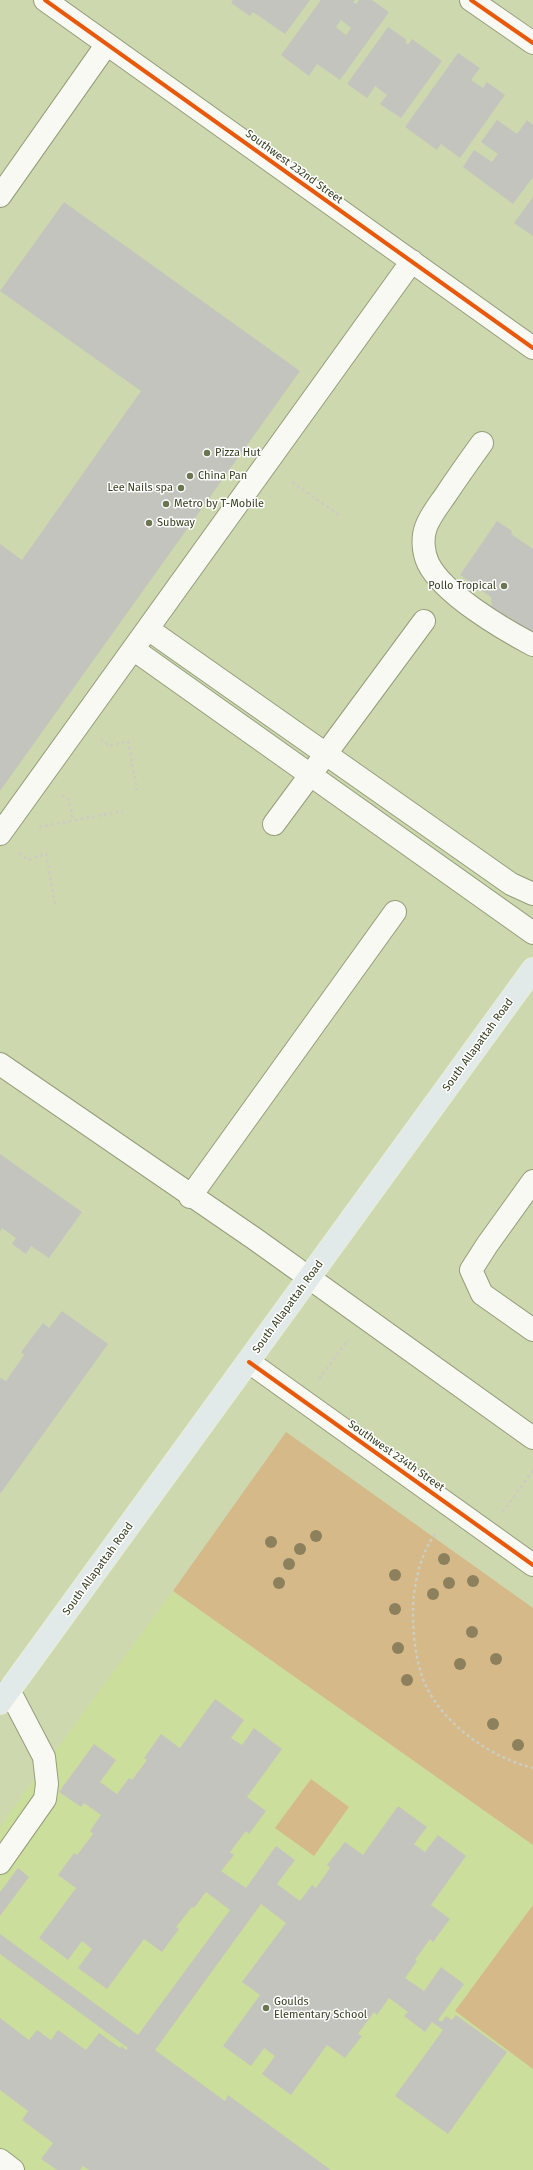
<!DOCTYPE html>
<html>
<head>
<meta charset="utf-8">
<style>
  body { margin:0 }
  canvas { display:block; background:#cdd8ae }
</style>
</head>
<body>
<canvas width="533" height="2170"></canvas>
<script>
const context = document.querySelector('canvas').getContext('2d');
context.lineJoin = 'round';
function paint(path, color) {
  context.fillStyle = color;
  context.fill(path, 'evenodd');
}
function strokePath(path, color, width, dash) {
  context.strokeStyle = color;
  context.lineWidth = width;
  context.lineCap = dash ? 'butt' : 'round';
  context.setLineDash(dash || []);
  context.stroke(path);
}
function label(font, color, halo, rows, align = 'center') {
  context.font = font + ' "Fira Sans",sans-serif';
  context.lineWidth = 3;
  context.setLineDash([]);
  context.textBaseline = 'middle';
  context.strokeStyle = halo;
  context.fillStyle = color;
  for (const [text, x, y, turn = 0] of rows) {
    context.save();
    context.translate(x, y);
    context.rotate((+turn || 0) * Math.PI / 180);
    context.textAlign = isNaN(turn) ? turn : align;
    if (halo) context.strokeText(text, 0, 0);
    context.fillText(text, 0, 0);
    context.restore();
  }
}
paint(new Path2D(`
  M173,1591L533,1845V2170H0V1826Z`), '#ccde9c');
paint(new Path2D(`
  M286,1432L533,1608V1845L173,1591Z
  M311,1779L349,1807L314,1856L275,1828Z
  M533,1905V2069L455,2011Z`), '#d5b989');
paint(new Path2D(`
  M233,0H310L285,34L253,12L250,16L231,3Z
  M321,0H355L353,2L356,4L359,0H372L389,12L340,80L317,64L309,76L281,55ZM341,20L351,28L346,35L336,27Z
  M388,27L407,40L405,42L408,45L412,39L442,61L401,118L380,104L387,95L375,86L367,98L347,84Z
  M458,53L480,68L471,80L483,88L487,82L505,95L460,158L441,144L437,150L405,127Z
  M497,120L517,134L527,120L533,125V177L513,204L463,167L474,150L492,162L498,154L481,142Z
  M533,197V236L514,223Z
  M64,202L300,371L0,791V544L22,560L141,391L0,291Z
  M497,521L512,531L511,534L533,549V634L508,616L499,617L492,610L491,597L460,575Z
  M0,1154L82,1212L49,1258L31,1246L26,1254L12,1244L16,1238L2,1228L0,1232Z
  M62,1311L108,1344L0,1494V1378L6,1381L24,1355L21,1352L43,1323L49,1328Z
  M215,1699L244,1720L231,1738L242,1745L254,1728L282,1749L247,1797L266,1811L249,1834L246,1831L230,1852L234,1855L221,1871L246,1888L276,1846L295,1860L277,1884L300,1901L312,1885L316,1888L330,1868L327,1865L345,1842L363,1855L398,1806L427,1827L414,1844L425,1852L438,1835L466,1856L431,1905L450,1919L433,1942L430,1939L415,1960L417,1961L405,1978L424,1991L441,1967L464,1984L438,2020L442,2022L446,2016L452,2020L456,2015L507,2052L448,2134L395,2096L443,2030L432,2022L425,2032L404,2016L408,2012L389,1998L377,2015L374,2012L358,2034L362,2036L345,2058L327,2045L291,2095L262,2074L275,2056L264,2048L251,2066L223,2046L260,1995L242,1982L286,1923L261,1904L155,2050L225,2101L228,2095L331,2170H89L83,2166L80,2170H57L41,2159L53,2143L22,2120L28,2111L0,2090V2018L29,2040L37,2030L51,2040L58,2030L86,2050L99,2033L120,2048L122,2046L126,2050L128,2048L0,1954V1934L138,2035L230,1910L206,1892L194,1908L192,1907L176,1927L179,1929L162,1952L144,1939L107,1989L78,1968L92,1949L82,1941L68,1960L39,1938L76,1888L58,1875L74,1853L77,1855L93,1834L90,1831L101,1815L84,1803L81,1807L59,1792L94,1744L116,1760L100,1782L117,1794L129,1778L132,1780L147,1760L144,1758L161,1734L180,1748Z
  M18,1868L29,1877L0,1916V1892Z`), '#c4c4be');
const minor = new Path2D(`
  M45,0L533,348
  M471,0L533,43
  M0,196L107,44
  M482,443C469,461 457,478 445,496C438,506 430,516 426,527C422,538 423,552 428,563C443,594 503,629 533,645
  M148,629L511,884L533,894
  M133,649L533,933
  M274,824L424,621
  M0,834L412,261
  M0,1064L255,1239L533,1438
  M533,1181L487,1245L471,1270L482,1294L533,1330
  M190,1197L395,912
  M249,1362L533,1565
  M0,1863L45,1799L47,1784L44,1757L9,1690
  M0,2160L13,2170`);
const major = new Path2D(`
  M0,1703L533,969`);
strokePath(minor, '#949d7b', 24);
strokePath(major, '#e8eddb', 24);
strokePath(new Path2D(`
  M292,482L339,515
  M101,739L109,746L128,741L137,790
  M62,795L69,800L73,820
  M39,827L123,811
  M19,853L28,860L46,854L55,904
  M319,1379L348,1340
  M503,1512L533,1470
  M435,1534C420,1555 413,1586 413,1612C413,1632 415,1654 421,1673C435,1719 488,1757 533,1768`), '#cacdc0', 2.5, [3, 3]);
strokePath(minor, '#f8f9f3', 22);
strokePath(major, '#e1eae8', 22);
strokePath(new Path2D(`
  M45,0L533,348
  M471,0L533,43
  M249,1362L533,1565`), '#e8590c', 4);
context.fillStyle = '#8d805d';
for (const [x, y] of [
  [316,1536],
  [271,1542],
  [300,1549],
  [444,1559],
  [289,1564],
  [395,1575],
  [473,1581],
  [279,1583],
  [449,1583],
  [433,1594],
  [395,1609],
  [472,1632],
  [398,1648],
  [496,1659],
  [460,1664],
  [407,1680],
  [493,1724],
  [518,1745]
]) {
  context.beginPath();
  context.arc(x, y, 6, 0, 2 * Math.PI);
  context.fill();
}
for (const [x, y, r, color] of [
  [207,453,4,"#6b7551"],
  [190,476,4,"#6b7551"],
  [181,488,4,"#6b7551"],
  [166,504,4,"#6b7551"],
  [149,523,4,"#6b7551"],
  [504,586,4,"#6b7551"],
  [266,2008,4,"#6b7551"]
]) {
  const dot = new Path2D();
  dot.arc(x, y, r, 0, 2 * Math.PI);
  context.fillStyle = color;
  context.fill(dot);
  strokePath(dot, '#fff', 1.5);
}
label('11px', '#363f1f', '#fff', [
  ["Southwest 232nd Street",294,167,36],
  ["South Allapattah Road",478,1045,-54],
  ["South Allapattah Road",288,1307,-54],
  ["Southwest 234th Street",396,1456,35],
  ["South Allapattah Road",98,1569,-54]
]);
label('11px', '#363f1f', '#fff', [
  ["Pizza Hut",215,453],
  ["China Pan",198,476],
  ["Lee Nails spa",173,488,"right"],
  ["Metro by T-Mobile",174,504],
  ["Subway",157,523],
  ["Pollo Tropical",496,586,"right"],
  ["Goulds",274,2002],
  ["Elementary School",274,2015]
], 'left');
</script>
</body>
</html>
